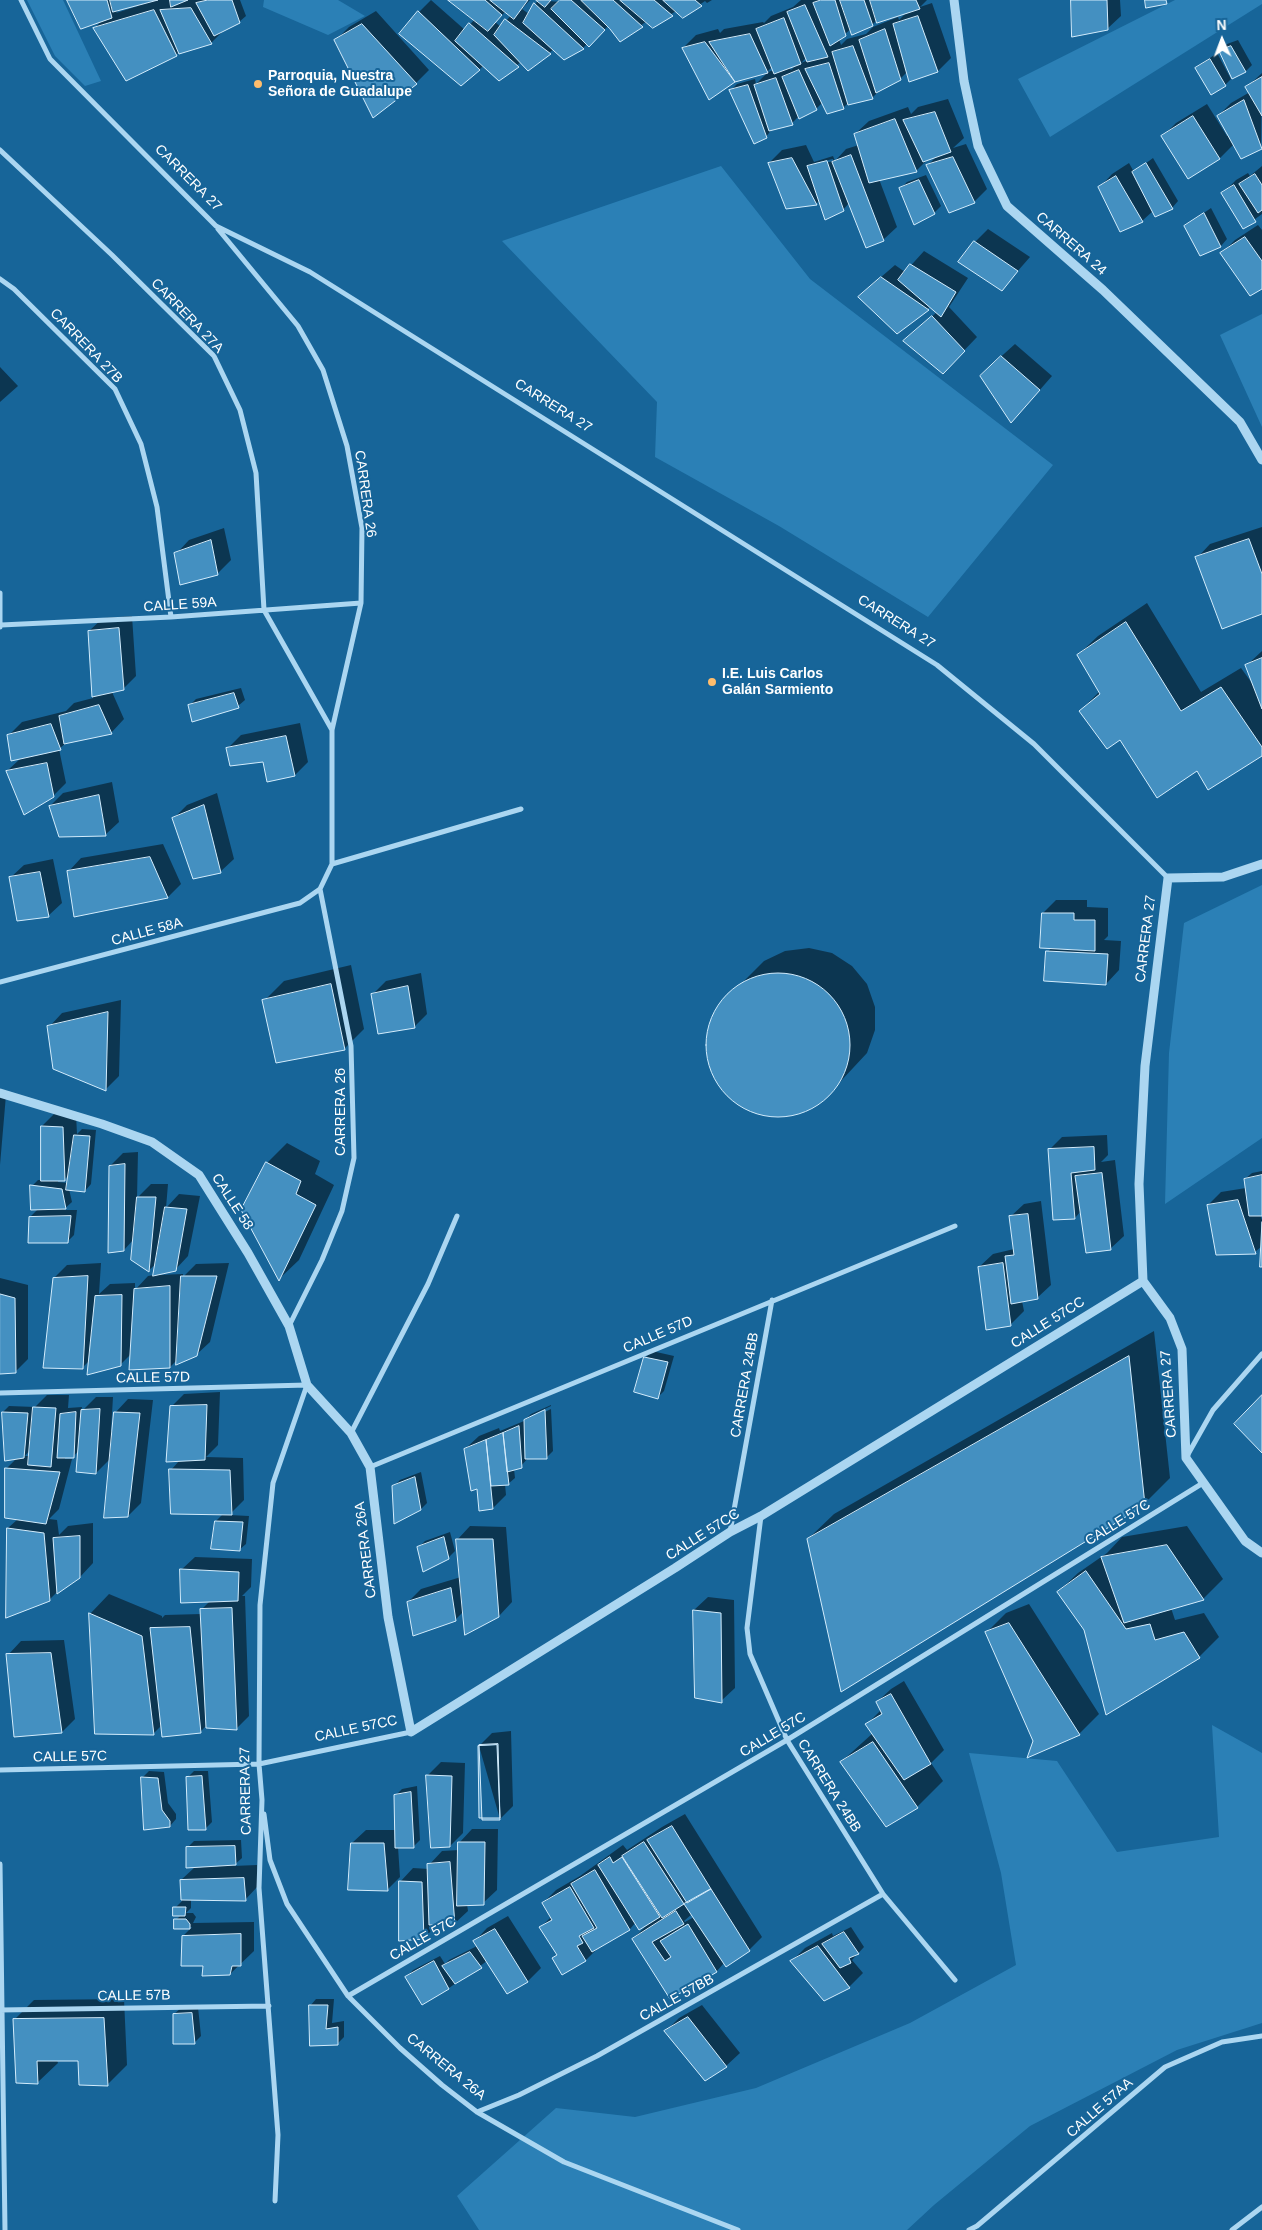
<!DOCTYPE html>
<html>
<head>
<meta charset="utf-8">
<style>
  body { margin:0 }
  #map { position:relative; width:1262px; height:2230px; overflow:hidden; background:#176599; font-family:Helvetica,sans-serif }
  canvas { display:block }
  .north { position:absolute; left:1197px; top:15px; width:50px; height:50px; -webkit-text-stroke:4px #176599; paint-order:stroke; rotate:358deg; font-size:14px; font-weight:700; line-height:20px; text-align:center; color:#fff }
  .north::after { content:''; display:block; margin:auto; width:18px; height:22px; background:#fff; clip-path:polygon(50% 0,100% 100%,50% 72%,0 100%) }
</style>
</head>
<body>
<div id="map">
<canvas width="1262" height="2230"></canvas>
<div class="north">N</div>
</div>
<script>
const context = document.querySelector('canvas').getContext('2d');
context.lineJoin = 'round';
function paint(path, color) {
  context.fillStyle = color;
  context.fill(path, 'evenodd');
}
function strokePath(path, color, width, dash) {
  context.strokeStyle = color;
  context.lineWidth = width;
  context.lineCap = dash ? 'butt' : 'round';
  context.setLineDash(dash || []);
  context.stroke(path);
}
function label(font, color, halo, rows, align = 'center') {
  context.font = font + ' Helvetica,sans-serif';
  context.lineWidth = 4;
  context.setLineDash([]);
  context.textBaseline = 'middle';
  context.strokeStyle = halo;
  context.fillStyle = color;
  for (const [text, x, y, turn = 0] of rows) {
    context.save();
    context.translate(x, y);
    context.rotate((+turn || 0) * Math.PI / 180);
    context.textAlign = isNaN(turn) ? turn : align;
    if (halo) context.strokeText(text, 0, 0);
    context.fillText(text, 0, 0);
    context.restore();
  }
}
paint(new Path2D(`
  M27,0H63L101,81L85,86L55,56Z
  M264,0H338L365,16L328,35L263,7Z
  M1175,0H1262V4L1050,137L1018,79Z
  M721,166L810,279L1053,465L928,617L779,526L655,457L657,402L502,241Z
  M1262,314V427L1220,335Z
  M1262,885V1138L1165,1204L1169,1053L1184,923Z
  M1212,1725L1262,1753V2023L1177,2050L1030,2126L934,2205L907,2230H479L457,2196L556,2108L635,2117L756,2088L910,2023L1016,1965L1001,1873L969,1753L1057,1761L1117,1852L1219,1837Z`), '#2b80b6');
paint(new Path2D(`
  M69,0H169L171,4V0H240L246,16L239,22L224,30L211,43L179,52L176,55L95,28L102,20ZM137,4L138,6L116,13L120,9Z
  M431,0L465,30L475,19L450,0H530L522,9L529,14L538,0L560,2L562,0H712L707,3L705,1L683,16L676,11L653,26L647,21L620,40L609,25L589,45L587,44L583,48L554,49L528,70L521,62L499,79L483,66L479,70L419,12ZM506,11L511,15L501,27L495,22Z
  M801,0H927L920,7L932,3L951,58L938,71L910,81L907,72L900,79L881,89L872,98L847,104L843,108L823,102L816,109L799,116L792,123L772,129L766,137L731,90L737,84L755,79L756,84L768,72L774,70L772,67L767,72L735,81L709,98L683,48L696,35L718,29L720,33L724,29L763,22L764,23L771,16L793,7ZM907,12L899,20L898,17L873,27L866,34L847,39L841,45L839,39L851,29L872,25L878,19ZM806,58L808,60L801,63ZM797,64L791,70L789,67Z
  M1072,0H1120L1121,16L1107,29Z
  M376,11L429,70L416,83L373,116L336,40L349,27Z
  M1238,40L1252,65L1246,71L1233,77L1221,51L1227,44Z
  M1217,53L1231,79L1225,85L1196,68Z
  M1262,73L1261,148L1234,144L1220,158L1163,136L1176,123L1207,104L1227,136L1229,135L1218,116L1231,103L1250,92L1247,87Z
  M948,99L964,138L953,148L966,144L987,189L974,202L927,166L938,155L928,159L916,171L879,179L897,227L883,240L849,203L843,210L820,200L816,204L769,163L782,150L806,145L814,162L833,156L835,161L846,149L859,145L855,134L869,121L908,107L911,114L918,107ZM833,159V161L815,166V163Z
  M1153,158L1178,201L1172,208L1153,211L1142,221L1099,188L1112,174L1129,163L1134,172Z
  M1262,166V214L1243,228L1223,193L1236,180L1248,173L1250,176Z
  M926,175L941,206L934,213L901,188L907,182Z
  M1211,208L1227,239L1221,246L1200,255L1185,226Z
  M1258,225L1262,230V288L1222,253L1235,240Z
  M988,229L1030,257L1002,289L975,242Z
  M924,251L968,278L949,307L977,337L956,359L905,341L937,312L931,306L897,332L873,284L895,265L905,272Z
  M1015,344L1052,376L1024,408L995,362Z
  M0,367L18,386L0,402Z
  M1262,527V612L1197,558L1210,544Z
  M224,528L231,560L218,573L181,583L176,554L189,540Z
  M1147,603L1201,692L1241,668L1254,686L1247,665L1262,651V754L1197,770L1120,738L1080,711L1100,691L1078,655L1098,636Z
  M132,616L136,676L123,689L112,692L124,719L111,733L66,743L59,749L66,783L53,796L7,771L21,758L8,736L22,722L66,711L74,703L93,698L89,631L103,618Z
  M241,688L245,700L238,706H189L196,699Z
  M300,723L308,762L295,775L264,761L227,749L241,735Z
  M112,782L119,822L105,835L50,806L63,793Z
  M217,793L234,859L220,872L173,819L187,805Z
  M163,844L181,884L168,897L75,916L68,872L81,858Z
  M53,859L62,903L48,916L10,878L24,865Z
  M1056,900H1087V907L1108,908V936L1104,940L1121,941L1119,970L1106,984L1048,952L1052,947L1043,913Z
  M809,948L832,953L852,966L867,984L875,1007V1030L867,1053L826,1097L807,1110L784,1116L761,1114L739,1105L722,1090L711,1069L707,1047L710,1024L721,1004L764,961L785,951Z
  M351,965L364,1029L344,1049L264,1001L284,981Z
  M421,973L427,1014L414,1027L373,994L386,981Z
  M121,1000L119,1076L106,1089L49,1027L62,1013Z
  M0,1094L6,1095L0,1165Z
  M55,1113L76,1114L77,1134L82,1129L96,1130L91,1184L85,1191L69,1189L72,1202L63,1210H77L74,1235L67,1242L30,1217L39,1208L32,1186L38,1180H42V1126ZM70,1174L69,1183L58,1182V1180H64Z
  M1107,1135L1108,1155L1101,1162L1115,1160L1124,1236L1110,1249L1081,1211L1075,1218L1049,1150L1062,1137Z
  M287,1143L320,1161L315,1174L334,1185L299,1260L279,1279L267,1163Z
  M138,1152L137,1198L151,1184H168L166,1208L179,1194L200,1196L188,1256L175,1270L158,1275L183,1274V1277L196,1264L229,1263L210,1342L196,1355L177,1360L170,1367L131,1354L120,1365L89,1361L82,1368L54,1278L67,1265L101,1263L99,1294L110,1284L135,1283V1290L148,1276L154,1275L157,1263L148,1271L134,1239L124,1250L110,1166L123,1153Z
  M1262,1171V1214H1260L1262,1220V1246L1255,1252L1208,1205L1221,1192L1246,1188L1245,1179L1252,1173Z
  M1041,1201L1051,1285L1037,1298L1022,1301L1024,1311L1010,1325L979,1267L993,1254L1014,1249L1010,1217L1024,1204Z
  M0,1278L28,1285V1359L15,1372H0Z
  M1154,1331L1170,1478L1144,1504L808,1539L834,1514Z
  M652,1351L674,1356L664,1391L658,1397L645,1358Z
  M220,1392L218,1445L206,1457L243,1458L244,1500L229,1515L249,1516L246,1544L239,1550L216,1521L224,1513L171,1470L180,1460L171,1407L184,1394Z
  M47,1395H69L68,1408L82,1407L81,1412L96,1397H113L111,1431L113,1432L115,1413L128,1399L153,1400L141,1503L128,1516L111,1458L96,1473L79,1450L73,1457H65V1459H72L59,1509L49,1519L57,1520L59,1535L68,1526L93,1523V1563L80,1577L58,1591L49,1600L8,1528L18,1519L6,1469L17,1458L3,1412L9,1406L35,1407ZM30,1450V1456H25Z
  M551,1405V1408V1406L530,1416V1419L551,1409L553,1451L546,1458H528L521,1466L514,1469L515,1478L508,1484H505L506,1495L493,1508L478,1488L465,1449L479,1436L499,1428L500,1431L524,1421L531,1414Z
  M421,1472L427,1503L421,1509L393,1487L400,1480Z
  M470,1526L506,1527L512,1602L499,1616L464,1611L455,1620L408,1602L421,1589L461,1577L457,1540Z
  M1187,1526L1223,1579L1203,1599L1171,1608L1175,1620L1204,1613L1219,1637L1199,1657L1107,1713L1086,1630L1058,1592L1078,1573L1107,1553L1122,1537Z
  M450,1532L455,1551L448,1558L419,1547L425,1541Z
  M195,1557L252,1559L251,1587L242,1596H245L249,1716L236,1729L207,1725L200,1732L162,1725L154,1733L90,1614L109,1594L162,1616V1618L165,1615L201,1614V1610L210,1601L181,1570Z
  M708,1597L734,1600L735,1688L721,1701L696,1697L694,1610Z
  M1029,1604L1099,1714L1079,1734L1034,1741L986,1633L1006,1613Z
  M64,1640L75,1719L62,1732L8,1655L21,1641Z
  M904,1681L944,1750L931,1763L943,1781L917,1807L886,1825L841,1762L873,1733L867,1724L881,1710L877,1702L891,1689Z
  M511,1731L513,1806L500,1819L479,1746L492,1733Z
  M441,1762L465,1763L463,1833L450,1846L428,1775Z
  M149,1771L164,1772L168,1803L176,1814V1819L170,1826L143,1777Z
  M194,1771H208L212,1822L206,1828L188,1777Z
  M417,1786L420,1840L413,1847H398L400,1877L387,1890L352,1843L366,1830H396V1795L402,1789Z
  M685,1814L762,1937L749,1950L724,1963L717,1971L671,1997L633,1939L647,1925L636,1922L630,1929L599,1947L586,1960L562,1974L554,1958L557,1954L541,1927L551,1917L543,1903L556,1890L580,1876L623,1845L627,1850L662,1827ZM692,1914L694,1917L685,1922L684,1921Z
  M472,1829H498L497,1890L483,1903L467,1904L468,1911L454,1924L437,1925L424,1938L400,1882L413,1868L429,1869V1865L442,1851L459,1850V1843Z
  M241,1840L242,1858L233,1866L257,1865L258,1886L245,1900L191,1899V1908L186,1913H193L196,1917L193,1923L254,1922V1951L230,1974L204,1964L183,1936L192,1927L175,1928L176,1920L181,1915L175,1908L182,1901L181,1880L195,1867L187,1848L194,1841Z
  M508,1916L541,1968L528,1981L507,1993L487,1961L449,1988L407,1977L413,1970L440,1956L445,1964L449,1960L477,1946L474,1942L487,1928Z
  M851,1927L864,1947L852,1960L863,1973L850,1986L824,2000L792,1961L805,1948L832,1933L833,1936Z
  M124,1999L127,2065L107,2085L79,2060H57L58,2063L38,2082L14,2020L34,2000Z
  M316,1999H334L332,2023L344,2021V2037L337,2044L311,2045L310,2006Z
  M702,2005L740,2053L726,2066L666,2031L679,2018Z
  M198,2007L201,2036L195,2042L174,2014L181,2008Z`), '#0007');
const building = new Path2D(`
  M67,0H107L112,18L81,29Z
  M110,0H158L113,12Z
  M170,0H188L171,7Z
  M208,0H232L240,23L214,36L196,3Z
  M448,0H485L502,15L488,31Z
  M490,0H528L514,19Z
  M536,0H551L545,7Z
  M560,0H571L605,30L589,47L551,9Z
  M581,0H613L643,27L620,42L610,29Z
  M620,0H654L673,16L653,28Z
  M663,0H695L702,6L683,18Z
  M821,0H835L846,36L830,46L813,3Z
  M840,0H864L873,26L852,35Z
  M870,0H916L920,9L877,23Z
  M1071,0H1107L1108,30L1072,37Z
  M1145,0H1166L1167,4L1146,8Z
  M534,3L584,49L564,60L523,23Z
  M805,5L828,57L807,62L787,12Z
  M191,8L212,44L179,54L160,10Z
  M154,10L177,56L126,81L93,28Z
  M418,11L480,70L461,86L399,34Z
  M918,16L938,72L909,82L893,24Z
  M784,18L801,64L774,74L756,29Z
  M505,19L551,54L528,71L494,35Z
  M469,23L519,67L499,81L455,41Z
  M362,24L417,84L373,118L334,40Z
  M885,29L901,80L876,93L859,40Z
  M750,34L768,73L735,82L709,42Z
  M705,42L735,82L709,100L682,48Z
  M853,46L873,99L848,105L832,52Z
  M1231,46L1246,72L1232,79L1219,51Z
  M1210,59L1226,86L1211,95L1195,68Z
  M829,63L844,109L827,114L805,69Z
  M799,70L817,110L799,119L782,77Z
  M1262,77V116L1245,87Z
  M776,78L793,125L769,131L754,85Z
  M748,85L767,138L754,144L729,90Z
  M1244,100L1262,149L1241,159L1217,116Z
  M935,112L951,152L923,162L903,120Z
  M1193,116L1220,159L1188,179L1161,136Z
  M895,119L917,172L869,183L854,134Z
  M851,155L884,241L866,248L832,162Z
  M953,157L975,203L949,213L926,165Z
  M792,158L817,205L786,209L768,163Z
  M827,161L844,211L825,220L807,166Z
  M1146,163L1173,209L1155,217L1132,172Z
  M1255,174L1262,185V210L1258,213L1239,184Z
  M1116,176L1143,222L1120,232L1098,187Z
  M919,180L935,214L914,225L899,188Z
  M1234,185L1256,222L1243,229L1221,193Z
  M1204,213L1221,247L1200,256L1184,226Z
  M1245,237L1262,261V289L1250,296L1220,253Z
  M974,241L1018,271L1002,291L958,262Z
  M910,264L956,292L941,317L898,280Z
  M881,277L929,310L897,334L858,297Z
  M932,316L965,351L943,374L903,341Z
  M1001,356L1040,390L1011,423L980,376Z
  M1249,539L1262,574V614L1222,629L1195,557Z
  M211,540L218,575L180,585L174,553Z
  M1126,622L1181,711L1221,687L1262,747V756L1208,790L1197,771L1157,798L1120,740L1107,749L1079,711L1100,694L1077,655Z
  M119,628L124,690L92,697L88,631Z
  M1262,658V709L1245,665Z
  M234,693L239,708L192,722L188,705Z
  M99,705L112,734L64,744L59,716Z
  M51,724L61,750L11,761L7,735Z
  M286,736L295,776L267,782L263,762L230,766L226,748Z
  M47,763L54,797L24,815L6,771Z
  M99,795L106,836L59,837L49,806Z
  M204,805L221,873L193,879L172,818Z
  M150,857L168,898L74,917L67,871Z
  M40,872L49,917L17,921L9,877Z
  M1042,913H1074V920H1095V951L1040,948Z
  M1046,951L1108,954L1106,985L1044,981Z
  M706 1045a72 72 0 1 1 144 0a72 72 0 1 1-144 0Z
  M331,984L345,1050L276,1063L262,1000Z
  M408,986L415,1028L378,1034L371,994Z
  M108,1012L106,1091L53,1069L47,1026Z
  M41,1126L63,1127L65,1181H41Z
  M74,1135L90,1136L85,1192L66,1190Z
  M1094,1147L1095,1170L1071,1173L1075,1219L1053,1220L1048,1149Z
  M266,1162L301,1181L296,1194L316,1205L279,1281L241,1210Z
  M125,1164L124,1251L108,1253L109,1166Z
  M1102,1173L1111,1250L1086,1253L1075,1176Z
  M1262,1175V1216H1249L1244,1179Z
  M30,1185L62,1189L66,1209L31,1210Z
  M137,1197H156L149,1272L131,1260Z
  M1238,1200L1256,1254L1216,1255L1207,1205Z
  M165,1207L187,1209L176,1271L153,1276Z
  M1028,1214L1038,1299L1011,1304L1005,1256L1014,1255L1009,1216Z
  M71,1216L68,1243H28L29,1217Z
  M1262,1222V1267H1260Z
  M1003,1263L1011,1326L986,1330L978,1267Z
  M88,1276L83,1369L43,1368L53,1278Z
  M181,1276H217L197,1356L176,1365Z
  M170,1286V1368L129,1370L134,1289Z
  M0,1294L15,1298L16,1373L0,1374Z
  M122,1295L121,1366L87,1375L95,1296Z
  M1129,1356L1145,1505L841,1692L807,1539Z
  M644,1357L668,1362L658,1399L634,1392Z
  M1262,1395V1453L1234,1424Z
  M207,1405L205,1460L166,1462L170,1406Z
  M33,1407L56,1408L51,1467L28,1465Z
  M100,1409L96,1474L76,1472L81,1410Z
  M545,1410L547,1459H525L524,1420Z
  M2,1412L28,1413L24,1458L5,1461Z
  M76,1412L74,1458H57L60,1414Z
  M114,1412L140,1413L128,1517L104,1518Z
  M519,1426L522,1468L507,1472L503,1433Z
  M503,1433L509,1485L491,1486L486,1440Z
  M486,1440L493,1509L479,1511L477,1489L471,1491L464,1449Z
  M5,1468L60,1472L46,1524L5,1518Z
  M169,1469L230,1470L232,1515L171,1514Z
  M415,1477L421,1510L394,1524L392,1486Z
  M215,1521L243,1522L240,1551L211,1549Z
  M7,1528L44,1533L50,1601L6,1618Z
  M80,1536V1578L57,1594L53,1538Z
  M444,1537L449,1559L423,1572L417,1547Z
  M456,1539H493L499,1617L465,1635Z
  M1167,1545L1204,1600L1124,1623L1101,1557Z
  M180,1569L239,1572L238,1601L181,1603Z
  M1086,1571L1126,1629L1150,1624L1155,1640L1184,1632L1200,1658L1106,1715L1084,1630L1057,1592Z
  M451,1588L456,1621L413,1636L407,1602Z
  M232,1608L237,1730L206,1728L200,1609Z
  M693,1610L721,1613L722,1703L695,1698Z
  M89,1613L142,1636L154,1735L95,1734Z
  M1009,1623L1080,1735L1027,1758L1033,1741L985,1632Z
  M190,1627L201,1733L162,1737L150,1628Z
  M51,1653L62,1733L14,1737L6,1654Z
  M891,1694L931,1764L904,1780L865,1724L882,1714L876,1702Z
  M873,1742L918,1808L886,1827L840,1762Z
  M498,1744L500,1820H482L479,1745Z
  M497,1745L500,1818H479L478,1746Z
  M426,1775L452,1776L450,1847L431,1848Z
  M202,1776L206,1830H188L186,1777Z
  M141,1777L158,1778L162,1810L170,1821V1827L144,1830Z
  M411,1792L414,1848H395L394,1795Z
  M672,1826L711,1889L687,1903L647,1840Z
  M458,1842H485L484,1905L457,1906Z
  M644,1842L684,1904L662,1918L622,1856Z
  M351,1843H384L388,1891L348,1890Z
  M235,1846L236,1865L186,1868V1847Z
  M610,1857L613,1863L622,1857L660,1917L639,1930L598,1865Z
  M450,1862L455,1925H429L427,1864Z
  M595,1870L630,1930L592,1952L582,1936L597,1928L571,1884Z
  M244,1878L246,1901L181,1900L180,1880Z
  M399,1881L422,1882L424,1939L399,1941Z
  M570,1887L594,1928L579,1936L583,1943L577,1946L586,1961L562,1975L552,1958L557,1955L539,1927L552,1920L542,1903Z
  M711,1889L750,1951L726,1967L684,1904Z
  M173,1907H186L185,1916H173Z
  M676,1911L684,1924L652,1942L665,1961L671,1957L660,1941L688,1924L717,1972L670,1999L632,1939Z
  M174,1919H186L190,1924V1929H174Z
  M495,1929L528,1982L507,1994L473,1941Z
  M844,1932L859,1954L849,1958L851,1963L840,1968L822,1944Z
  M241,1934V1966H232L230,1975L202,1976L203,1966H181L182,1936Z
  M818,1946L850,1988L824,2001L790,1961Z
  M470,1952L482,1968L455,1984L442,1966Z
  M434,1961L449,1989L422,2005L405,1977Z
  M309,2005H328L326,2029L338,2027V2045L310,2046Z
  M192,2013L195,2044H173V2014Z
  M688,2017L727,2067L705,2081L664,2031Z
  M104,2018L108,2086L79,2085L78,2061H37L38,2084L16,2083L13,2019Z`);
paint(building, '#4490c1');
strokePath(building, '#d3ecfc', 1);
strokePath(new Path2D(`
  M21,0L50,59L216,226L310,272L937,665L1034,744L1168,878
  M0,150L112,255L214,356L240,410L256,473L264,610L332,730
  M0,279L14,289L115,389L141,444L157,507L171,617
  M0,593V627
  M1,625L171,617L361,603
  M332,864L521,809
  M0,982L300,903L320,889L332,864V730L361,603L362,528L347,446L323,370L298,326L218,229
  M289,1326L322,1260L342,1211L354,1158L351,1046L320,889
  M0,1393L307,1385L273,1483L260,1605L259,1764L262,1800L259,1888L278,2135L275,2201
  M351,1433L428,1284L457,1216
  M1187,1456L1213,1410L1262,1354
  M370,1467L955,1226
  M761,1516L747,1628L750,1654L787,1740L883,1894L955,1980
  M730,1532L772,1300
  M0,1770L259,1764L411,1732
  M264,1814L270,1860L287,1904L348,1996L400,2048L442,2085L477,2112L564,2162L738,2230
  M0,1864L5,2230
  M348,1996L787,1740L1203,1483
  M0,2010L269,2006
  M477,2112L519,2095L597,2056L883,1894
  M969,2230L977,2226L1165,2067L1222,2042L1262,2036
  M1232,2230L1262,2207`), '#abd6f1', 5);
strokePath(new Path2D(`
  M954,0L964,81L978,146L1007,206L1103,290L1240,422L1262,460
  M1262,864L1223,877L1168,878L1145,1066L1139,1184L1143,1281L1170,1318L1182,1349L1186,1458L1245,1541L1262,1553
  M0,1093L102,1124L152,1142L199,1175L248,1253L289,1326L307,1385L351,1433L370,1467L388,1617L411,1732L675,1568L730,1532L761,1516L1143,1281`), '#abd6f1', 9);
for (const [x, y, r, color] of [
  [258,84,5,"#ffbd6c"],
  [712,682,5,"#ffbd6c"]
]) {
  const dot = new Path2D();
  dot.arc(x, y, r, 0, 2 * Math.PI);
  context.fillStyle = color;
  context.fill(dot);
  strokePath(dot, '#176599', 2);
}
label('bold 14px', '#fff', '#176599', [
  ["Parroquia, Nuestra",268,76],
  ["Señora de Guadalupe",268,92],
  ["I.E. Luis Carlos",722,674],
  ["Galán Sarmiento",722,690]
], 'left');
label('14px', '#fff', '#176599', [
  ["CARRERA 27",188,178,45],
  ["CARRERA 24",1071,244,41],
  ["CARRERA 27A",187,316,46],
  ["CARRERA 27B",86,346,46],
  ["CARRERA 27",553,406,32],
  ["CARRERA 26",365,494,82],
  ["CALLE 59A",180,605,-4],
  ["CARRERA 27",896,622,32],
  ["CALLE 58A",147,932,-15],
  ["CARRERA 27",1146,939,-83],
  ["CARRERA 26",341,1112,-90],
  ["CALLE 58",232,1202,57],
  ["CALLE 57CC",1048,1323,-32],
  ["CALLE 57D",658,1335,-23],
  ["CALLE 57D",153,1378,-1],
  ["CARRERA 24BB",745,1385,-80],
  ["CARRERA 27",1169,1394,-94],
  ["CALLE 57C",1118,1523,-32],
  ["CALLE 57CC",703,1535,-32],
  ["CARRERA 26A",366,1550,-97],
  ["CALLE 57CC",356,1729,-12],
  ["CALLE 57C",773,1735,-31],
  ["CALLE 57C",70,1757,-1],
  ["CARRERA 24BB",829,1786,58],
  ["CARRERA 27",246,1791,-91],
  ["CALLE 57C",423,1939,-30],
  ["CALLE 57B",134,1996,-1],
  ["CALLE 57BB",677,1998,-29],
  ["CARRERA 26A",446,2067,39],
  ["CALLE 57AA",1100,2108,-41]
]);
</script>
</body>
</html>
